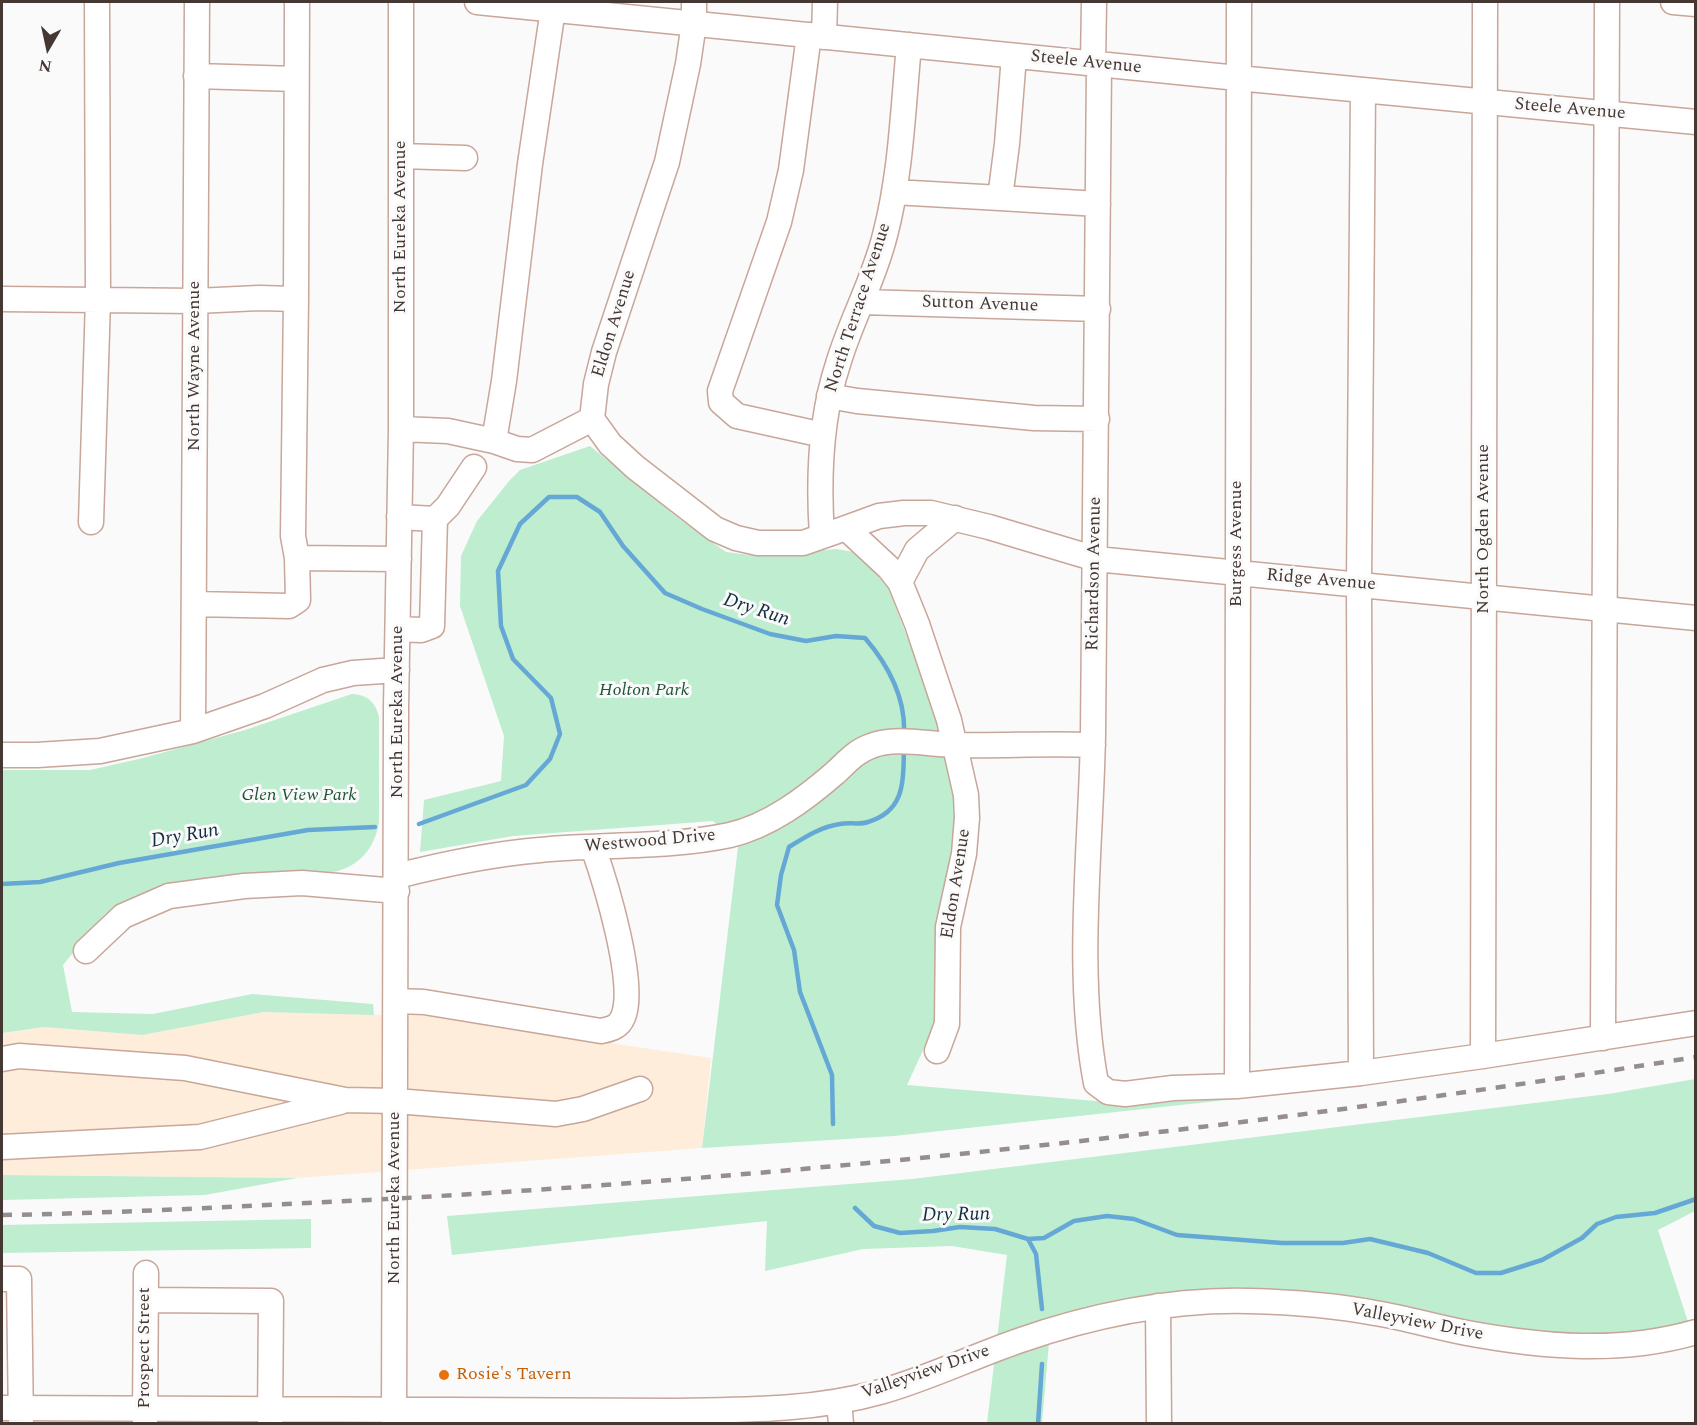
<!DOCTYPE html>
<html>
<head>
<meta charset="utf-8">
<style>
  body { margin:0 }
  #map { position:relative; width:1697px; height:1425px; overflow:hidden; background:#fafafa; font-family:Spectral,serif }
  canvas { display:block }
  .frame { position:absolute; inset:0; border:3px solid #453732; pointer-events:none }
  .north { position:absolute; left:18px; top:18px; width:60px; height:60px; -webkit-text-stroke:4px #fafafa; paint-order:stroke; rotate:189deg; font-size:16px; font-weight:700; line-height:24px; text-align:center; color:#453732 }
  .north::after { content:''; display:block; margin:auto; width:21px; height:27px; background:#453732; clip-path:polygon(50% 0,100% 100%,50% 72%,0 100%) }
</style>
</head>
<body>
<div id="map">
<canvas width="1697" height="1425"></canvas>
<div class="frame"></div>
<div class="north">N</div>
</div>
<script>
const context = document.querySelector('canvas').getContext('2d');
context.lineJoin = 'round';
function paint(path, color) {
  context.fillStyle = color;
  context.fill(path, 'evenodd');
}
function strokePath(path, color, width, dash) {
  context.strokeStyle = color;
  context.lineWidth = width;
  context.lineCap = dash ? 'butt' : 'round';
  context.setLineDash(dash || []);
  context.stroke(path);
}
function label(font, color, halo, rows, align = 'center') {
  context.font = font + ' Spectral,serif';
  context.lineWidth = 6;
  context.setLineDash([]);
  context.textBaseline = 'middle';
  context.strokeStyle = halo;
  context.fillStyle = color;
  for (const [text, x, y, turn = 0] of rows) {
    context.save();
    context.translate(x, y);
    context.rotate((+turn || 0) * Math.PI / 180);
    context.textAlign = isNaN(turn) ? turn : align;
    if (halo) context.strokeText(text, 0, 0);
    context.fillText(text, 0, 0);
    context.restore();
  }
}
paint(new Path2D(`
  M264,1012L429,1016L711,1058L702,1148L297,1178L2,1175V1033L44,1027L142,1035Z`), '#feeddb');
paint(new Path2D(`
  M590,446L678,518L726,552L758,556L836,549L860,553L882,572L938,717L937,726L959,783L941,1011L907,1085L1108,1102L1272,1090L1273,1095L894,1136L702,1148L738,847L713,821L513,836L420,852L424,800L501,781L504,736L460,606L461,556L477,521L510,480L520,470Z
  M352,694C367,694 376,703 379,717V822C375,848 359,867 333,872L162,887L105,914L63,965L72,1012L153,1014L252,994L373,1004L374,1015L264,1012L142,1035L44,1027L2,1033V770H90L143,758L245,730Z
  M1695,1079V1211L1658,1230L1692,1334L1620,1346L1278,1302L1050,1331L1042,1423H987L1007,1255L952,1246L863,1249L765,1271L767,1221L452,1255L447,1216L912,1179L1608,1094Z
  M2,1175L296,1178H297L205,1195L2,1200Z
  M311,1219V1248L2,1253V1225Z`), '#beedd0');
strokePath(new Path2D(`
  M419,824L526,785L550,759L560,734L551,698L513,659L501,626L498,571L520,524L549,497H577L600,512L623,546L665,593L702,609L770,634L806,641L836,636L865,638C889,666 906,698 904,735
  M2,884L40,882L119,863L308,830L375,827
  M833,1124L832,1075L800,992L794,950L777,905L781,875L789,847C805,837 820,827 840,824C849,822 859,825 868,822C905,811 903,782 904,750
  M855,1208L874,1226L900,1233L933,1231L960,1227L995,1229L1028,1239L1044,1238L1074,1221L1107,1216L1134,1219L1177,1235L1282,1243H1343L1370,1239L1428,1253L1476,1273H1501L1542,1260L1582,1238L1597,1224L1616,1217L1655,1213L1696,1199
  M1028,1239L1036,1254L1042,1309
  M1038,1424L1042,1364`), '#66a8d5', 4.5);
const minor = new Path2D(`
  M477,2L1238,78L1696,122
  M694,2V23L688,64L667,162L604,352L596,384L592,419L610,444L635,467L715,529L736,538L758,543H803L846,528L889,568L900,582L917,624L949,720L966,795L967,818L964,854L948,927L947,1024L937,1051
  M1673,2L1696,4
  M809,35L791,170L779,222L720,391L721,402L737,416L823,435
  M824,37L825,2
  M1093,64L1094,2
  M1099,64C1098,288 1096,512 1093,735C1091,848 1075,972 1096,1083L1108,1092L1125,1094L1173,1088L1237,1086L1361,1073L1483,1056L1696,1023
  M196,76L296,79
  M401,156L465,158
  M894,192L1000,198L1007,144L1014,56
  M1000,198L1098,204
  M2,299L196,301L259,298L296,299L297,2
  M862,302L1098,309
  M829,396L857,401L1034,418L1097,419
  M401,429L448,431L494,441L517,449L532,450L592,419
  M494,441L504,381L530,164L553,9L556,2
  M435,519L448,506L474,467
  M91,522L98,300L97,2
  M846,528L879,516L904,513H931L989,527L1096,559L1696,618
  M822,536C818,478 820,419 838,364C851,320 874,280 885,235C901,174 903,109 909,45
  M297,558L399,559
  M900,582L917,550L955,518
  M194,604L289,606L298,600L297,558L293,536L296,299
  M398,629L421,630L432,626L435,519L399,517
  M193,731L197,2
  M2,755H37L100,751L193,731L265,706L323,680L353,673L397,670
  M397,876C444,864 492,854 540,850C603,844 669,848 730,835C769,826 805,799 835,773C846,763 856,751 871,746C895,736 931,745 957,745C1002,746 1047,743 1093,745
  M86,951L123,916L169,896L244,886L302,883L397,891
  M396,1001L424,1002L601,1031C611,1029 619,1027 623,1017C637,984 605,881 593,847
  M1603,1038L1607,2
  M1483,1056L1485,2
  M2,1059L19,1056L185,1068L345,1100L396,1101L556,1114L583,1109L640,1089
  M1361,1073L1359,585L1363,90
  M1237,1086L1239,2
  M2,1147L200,1137L340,1102
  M2,1279H19L21,1424
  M146,1300L271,1301L270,1424
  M1158,1306L1159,1424
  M839,1401L841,1424
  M2,1408L672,1411C742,1410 812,1411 880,1392C927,1379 972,1357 1018,1341C1093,1315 1170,1299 1249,1301C1291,1302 1333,1305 1375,1313C1406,1318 1436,1327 1467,1333C1543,1347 1620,1354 1696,1332
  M145,1424L146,1273
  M394,1424L396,708L401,429V2`);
strokePath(minor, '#c8a699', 27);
strokePath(minor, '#fff', 24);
strokePath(new Path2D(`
  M2,1215C124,1213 247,1206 369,1200C814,1176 1256,1128 1696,1057`), '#968e8c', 4.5, [10, 10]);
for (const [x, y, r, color] of [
  [444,1375,6,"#e8710a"]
]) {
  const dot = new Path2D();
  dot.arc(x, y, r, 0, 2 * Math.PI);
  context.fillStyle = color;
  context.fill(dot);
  strokePath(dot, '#fafafa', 2);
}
label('18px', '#453732', '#fafafa', [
  ["Steele Avenue",1086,63,6],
  ["Steele Avenue",1570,110,5],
  ["North Eureka Avenue",401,227,-90],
  ["Sutton Avenue",980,305,2],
  ["North Terrace Avenue",859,308,-72],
  ["Eldon Avenue",615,324,-73],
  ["North Wayne Avenue",195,366,-90],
  ["North Ogden Avenue",1484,529,-90],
  ["Burgess Avenue",1237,544,-90],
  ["Richardson Avenue",1095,574,-89],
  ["Ridge Avenue",1321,581,5],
  ["North Eureka Avenue",398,712,-90],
  ["Westwood Drive",650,842,-5],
  ["Eldon Avenue",957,884,-81],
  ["North Eureka Avenue",395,1198,-90],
  ["Valleyview Drive",1417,1323,11],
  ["Prospect Street",145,1348,-90],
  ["Valleyview Drive",926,1373,-19]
]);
label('italic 18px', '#1e5438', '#fafafa', [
  ["Holton Park",644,691],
  ["Glen View Park",299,796]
]);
label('18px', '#c56008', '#fafafa', [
  ["Rosie's Tavern",456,1375]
], 'left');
label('italic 20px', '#112e41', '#fafafa', [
  ["Dry Run",756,611,18],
  ["Dry Run",185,837,-10],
  ["Dry Run",956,1216,-1]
]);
</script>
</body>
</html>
